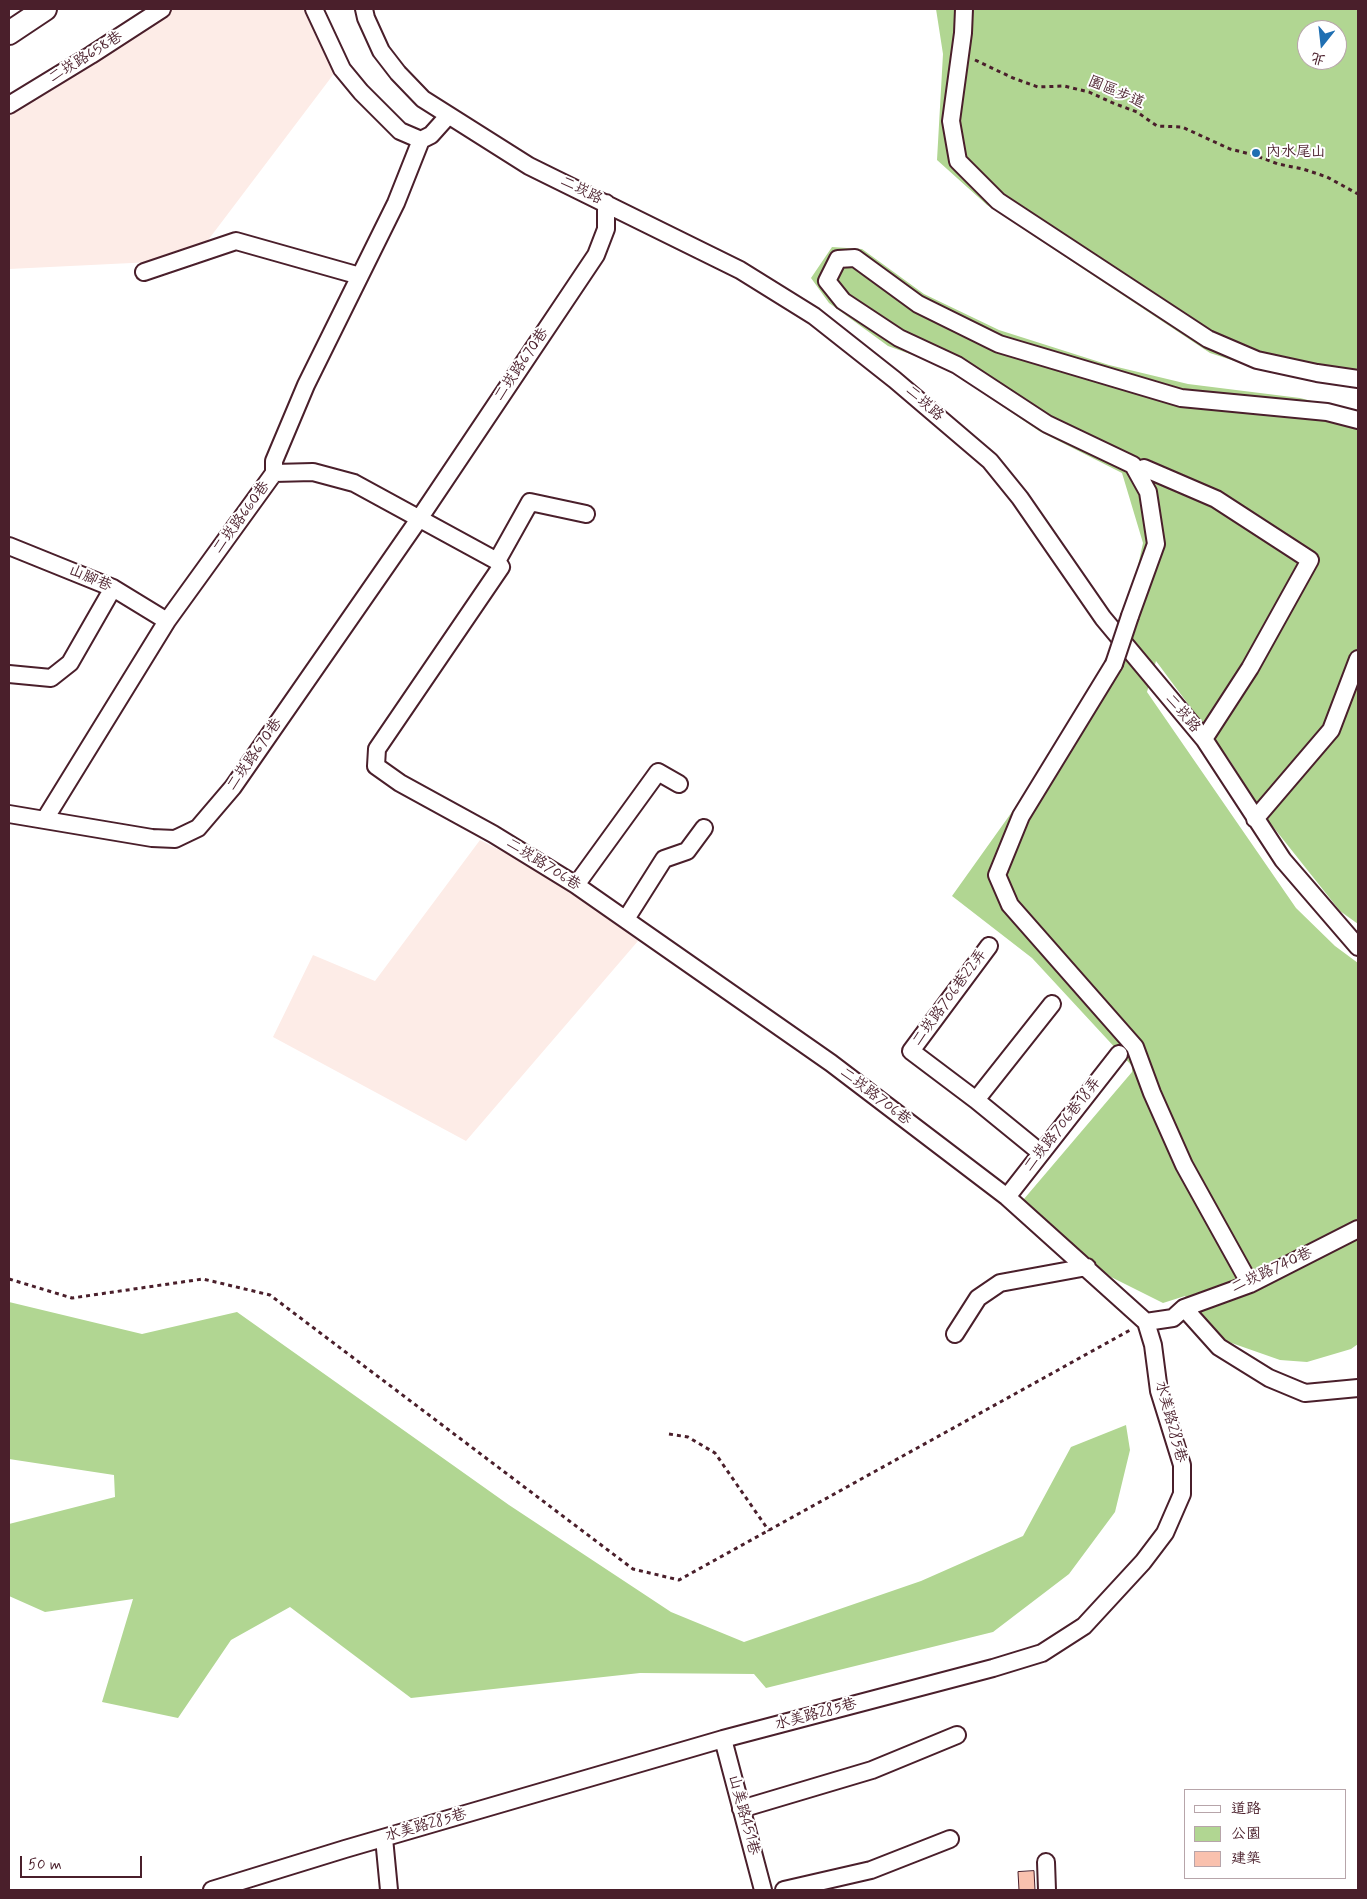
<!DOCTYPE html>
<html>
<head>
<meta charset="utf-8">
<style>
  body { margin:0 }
  #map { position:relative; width:1367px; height:1899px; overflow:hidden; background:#fff; font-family:Mynerve,"LXGW WenKai TC",sans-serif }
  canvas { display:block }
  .frame { position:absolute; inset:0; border:10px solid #4a1f2b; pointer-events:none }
  .legend { position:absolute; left:1184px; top:1789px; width:162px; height:90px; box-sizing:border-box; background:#fff; border:1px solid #b7a5aa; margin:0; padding:6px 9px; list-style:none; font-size:15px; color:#4a1f2b }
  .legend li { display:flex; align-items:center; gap:10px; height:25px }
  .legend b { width:25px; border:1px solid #b7a5aa }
  .north { position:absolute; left:1297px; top:20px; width:50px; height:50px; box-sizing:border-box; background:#fff; border:1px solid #b7a5aa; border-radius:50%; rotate:196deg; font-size:14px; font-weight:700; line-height:20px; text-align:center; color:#4a1f2b }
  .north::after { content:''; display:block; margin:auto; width:18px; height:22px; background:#1f6fb2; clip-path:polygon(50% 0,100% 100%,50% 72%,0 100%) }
  .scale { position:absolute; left:20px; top:1856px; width:122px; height:22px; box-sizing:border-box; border:2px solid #4a1f2b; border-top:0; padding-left:6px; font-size:15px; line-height:18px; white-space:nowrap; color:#4a1f2b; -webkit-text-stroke:4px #fff; paint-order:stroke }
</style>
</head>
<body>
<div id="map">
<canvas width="1367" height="1899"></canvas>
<div class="frame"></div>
<ul class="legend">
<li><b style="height:6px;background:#fff"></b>道路</li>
<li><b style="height:14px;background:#b1d692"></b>公園</li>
<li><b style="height:14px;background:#f9c1ae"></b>建築</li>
</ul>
<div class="north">北</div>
<div class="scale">50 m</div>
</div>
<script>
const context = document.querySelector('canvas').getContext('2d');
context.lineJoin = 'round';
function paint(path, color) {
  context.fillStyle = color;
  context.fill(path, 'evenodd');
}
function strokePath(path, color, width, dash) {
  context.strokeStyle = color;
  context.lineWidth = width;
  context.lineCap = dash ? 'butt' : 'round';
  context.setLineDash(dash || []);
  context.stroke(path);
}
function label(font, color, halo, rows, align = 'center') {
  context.font = font + ' Mynerve,"LXGW WenKai TC",sans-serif';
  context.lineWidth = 4;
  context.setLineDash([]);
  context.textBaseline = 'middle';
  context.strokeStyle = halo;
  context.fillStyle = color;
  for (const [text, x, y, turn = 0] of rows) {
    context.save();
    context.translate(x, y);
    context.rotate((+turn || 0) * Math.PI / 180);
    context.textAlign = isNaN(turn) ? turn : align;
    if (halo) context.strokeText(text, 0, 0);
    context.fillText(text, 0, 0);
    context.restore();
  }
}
paint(new Path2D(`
  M164,9H317L339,67L193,260L9,269V113Z
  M480,840L560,881L638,941L466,1141L273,1037L313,955L375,981Z`), '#fdece7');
paint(new Path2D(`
  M936,9H1358V388L1305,380L1262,370L1210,353L987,205L937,160L943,54ZM1307,30H1337V60H1307Z
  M832,247L862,249L924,294L999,330L1109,365L1188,384L1300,398L1358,413V924L1340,911L1266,818L1229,759L1156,661L1147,692L1296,908L1335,946L1358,963V1344L1351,1349L1307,1362L1280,1360L1223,1340L1208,1326L1185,1296L1163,1303L1111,1277L1018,1206L1132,1072V1066L1032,958L952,896L1029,788L1113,649L1128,611L1143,543L1122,473L1039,431L943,366L888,346L829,303L811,278Z
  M9,1302L142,1334L237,1312L509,1505L671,1612L744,1642L921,1581L1023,1536L1071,1447L1126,1425L1130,1450L1115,1512L1069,1574L993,1632L766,1688L754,1674L640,1673L411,1698L290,1607L231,1640L178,1718L102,1702L133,1599L45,1612L9,1596V1524L115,1497L114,1475L9,1459Z`), '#b1d692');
const building = new Path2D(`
  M1034,1871L1035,1890H1019L1018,1872Z`);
paint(building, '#f9c1ae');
strokePath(building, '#4a1f2b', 1);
const minor = new Path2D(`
  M314,9L342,69L361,92L400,131L421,140L431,135L448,116
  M364,9L366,18L381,51L398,73L423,99L529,166L740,270L814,316L895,380L990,461L1020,498L1103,618L1204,739L1283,860L1358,947
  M964,9L963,33L951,121L958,161L998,201L1208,339L1257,360L1317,373L1358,379
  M9,105L91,55L162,9
  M144,272L236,241L360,276
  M1144,468L1216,499L1310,560L1250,668L1204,739
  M274,473L313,472L354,483L497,561L501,567L377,749L376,766L400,783L493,834L576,885L831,1063L1007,1197L1146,1322L1173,1318L1184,1308L1250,1284L1358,1229
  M9,546L113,588L167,621
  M497,561L530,502L586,514
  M1130,616L1156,544L1148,492L1133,465L1047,424L957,365L899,338L843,301L827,281L838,259L855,258L918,304L999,344L1181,398L1327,412L1358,420
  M1114,664L1021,816L997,875L1010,905L1135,1047L1152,1093L1184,1165L1250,1284
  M9,674L51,678L70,663L113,588
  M9,814L152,838L175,839L198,828L233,787L419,519L596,255L606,229V203
  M45,819L167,621L274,473V461L306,385L396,203L421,140
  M1255,819L1331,730L1358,659
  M576,885L658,772L679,784
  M626,919L664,859L687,851L704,828
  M989,946L911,1051L976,1100L1041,1153
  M976,1100L1052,1004
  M1007,1197L1119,1054
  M1184,1308L1219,1347L1269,1378L1305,1393L1358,1388
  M955,1334L978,1298L1000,1283L1087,1267
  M723,1739L763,1890
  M741,1809L872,1770L957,1735
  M384,1838L389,1890
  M1046,1862L1047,1890
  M212,1890L345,1849L723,1739L993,1668L1042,1653L1084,1626L1143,1562L1165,1533L1182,1494V1465L1159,1391L1153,1345L1146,1322
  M784,1890L871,1870L950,1839`);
const highway = new Path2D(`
  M9,33L45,9`);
strokePath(minor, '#4a1f2b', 20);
strokePath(highway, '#4a1f2b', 26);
strokePath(new Path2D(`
  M975,60L1013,78L1038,87L1064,86L1089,92L1113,103L1137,112L1157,126L1182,127L1230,149L1254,155L1278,164L1303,169L1327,177L1358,194
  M9,1279L72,1298L203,1279L270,1295L633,1569L679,1580L1132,1329
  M669,1434L688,1437L715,1453L769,1531`), '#4a1f2b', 3, [4, 4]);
strokePath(minor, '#fff', 16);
strokePath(highway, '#fff', 22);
const minorBridge = new Path2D(`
  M1114,664L1130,616`);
strokePath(minorBridge, '#4a1f2b', 20, []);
strokePath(minorBridge, '#fff', 16);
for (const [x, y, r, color] of [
  [1256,153,5,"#1f6fb2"]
]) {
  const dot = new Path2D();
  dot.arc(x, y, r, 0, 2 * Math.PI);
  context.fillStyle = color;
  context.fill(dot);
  strokePath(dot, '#fff', 2);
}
label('15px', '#4a1f2b', '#fff', [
  ["二崁路658巷",86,58,-32],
  ["園區步道",1116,93,23],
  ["二崁路",581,191,26],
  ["二崁路670巷",522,365,-56],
  ["二崁路",924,404,41],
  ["二崁路660巷",242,518,-54],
  ["山腳巷",90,579,23],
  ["二崁路",1182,714,50],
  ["二崁路670巷",255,755,-55],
  ["二崁路706巷",543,865,32],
  ["二崁路706巷22弄",950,998,-54],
  ["二崁路706巷",875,1097,37],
  ["二崁路706巷18弄",1063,1125,-52],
  ["二崁路740巷",1272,1271,-25],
  ["水美路285巷",1170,1422,75],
  ["水美路285巷",816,1715,-15],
  ["山美路451巷",743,1815,75],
  ["水美路285巷",426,1826,-16]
]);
label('15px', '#4a1f2b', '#fff', [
  ["內水尾山",1266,153]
], 'left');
</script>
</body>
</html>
